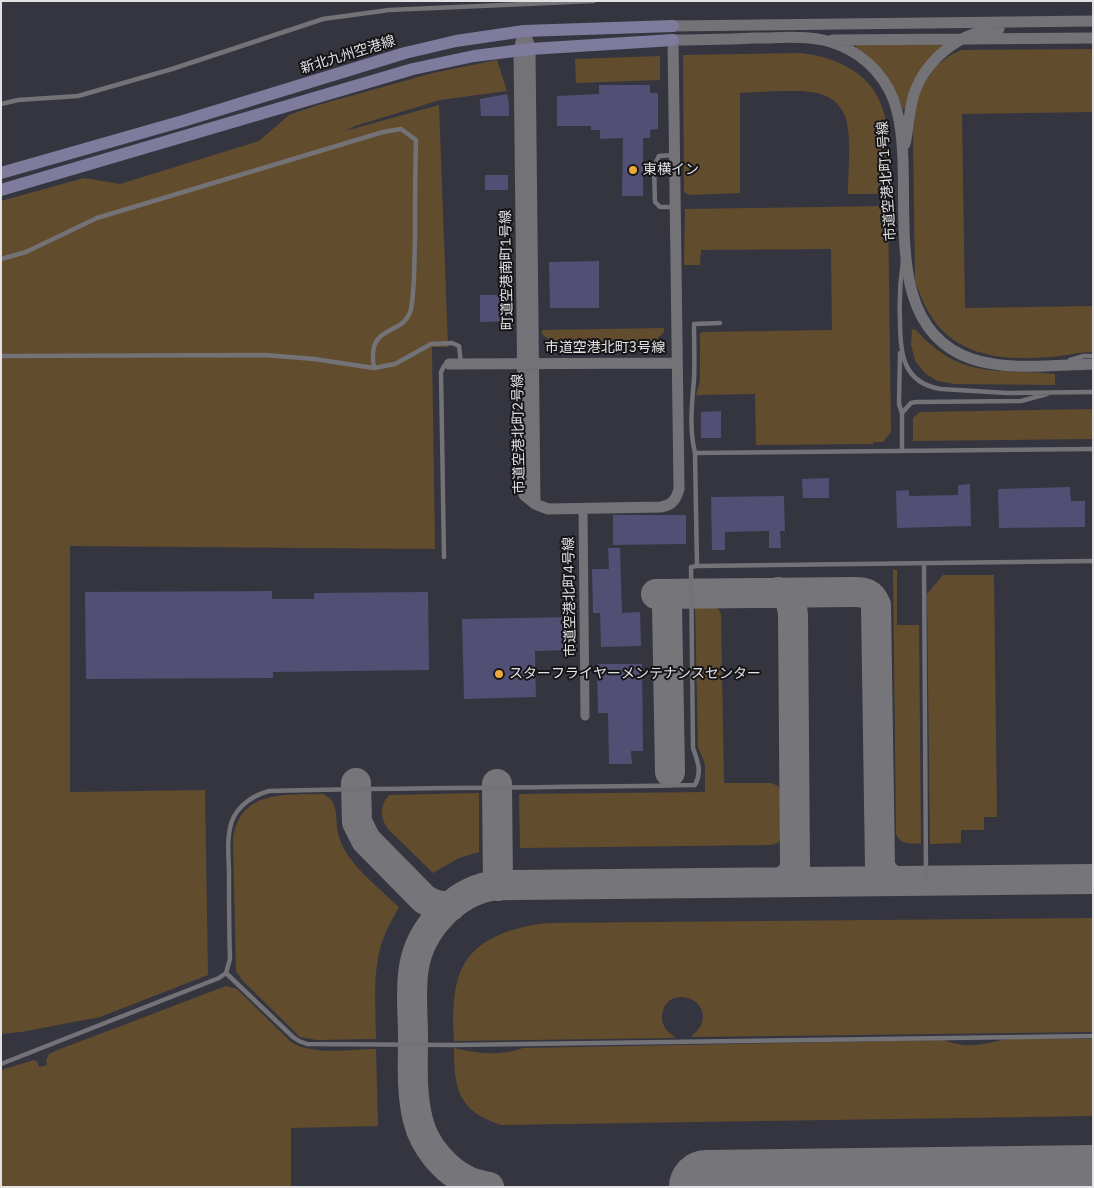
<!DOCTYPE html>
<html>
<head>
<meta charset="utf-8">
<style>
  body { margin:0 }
  #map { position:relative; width:1094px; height:1188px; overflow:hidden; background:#2c2c31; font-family:"IBM Plex Sans",sans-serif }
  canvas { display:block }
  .frame { position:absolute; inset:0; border:2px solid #e2e2e5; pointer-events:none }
</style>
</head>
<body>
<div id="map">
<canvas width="1094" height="1188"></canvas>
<div class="frame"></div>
</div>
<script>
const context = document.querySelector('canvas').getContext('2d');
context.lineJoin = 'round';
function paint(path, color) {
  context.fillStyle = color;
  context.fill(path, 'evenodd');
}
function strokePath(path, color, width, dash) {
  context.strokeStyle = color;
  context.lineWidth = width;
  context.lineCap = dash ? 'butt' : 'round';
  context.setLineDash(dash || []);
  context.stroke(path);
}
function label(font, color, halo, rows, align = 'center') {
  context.font = font + ' "IBM Plex Sans","Noto Sans JP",sans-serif';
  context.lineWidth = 4;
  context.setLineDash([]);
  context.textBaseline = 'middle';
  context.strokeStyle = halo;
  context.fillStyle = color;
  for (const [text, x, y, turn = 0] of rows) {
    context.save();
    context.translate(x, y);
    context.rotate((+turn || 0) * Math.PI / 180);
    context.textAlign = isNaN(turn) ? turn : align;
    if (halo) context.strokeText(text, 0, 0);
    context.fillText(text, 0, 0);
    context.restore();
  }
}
paint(new Path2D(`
  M1,1H1093V1187H1Z`), '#353540');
paint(new Path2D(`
  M943,43L944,46L906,108L903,109C891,79 882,66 856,47V44Z
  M1093,49V112L962,114L965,308L1093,306V352C1078,352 1065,356 1051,357C1004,361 955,357 929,313C923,303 919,292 915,281L913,132L918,93L936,66L949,56L961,50Z
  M800,53C839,57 876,75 885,117C890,142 887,169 887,194H848C848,174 852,134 845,116C834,88 804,91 778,91C765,92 752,92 740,93V193L689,195L684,192L683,55Z
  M660,56V80L576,83L575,59Z
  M497,60L507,91L440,100L355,126L345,131L439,105L448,347H432L435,549L70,546V792L205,790L208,975L100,1017L21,1032L1,1034V201L84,178L120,184L259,141L289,115L318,105L433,73Z
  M888,206L891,432L883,442H873V444L756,445L755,394L696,395L700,382V334L702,332L832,330L831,249L701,250L700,265H684L685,209Z
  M664,328V332L649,347L559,348L542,334V330Z
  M912,329L916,330C961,380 995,368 1055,374V385L955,384L937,381L925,373L915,361L911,344Z
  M1093,409V439L913,441V418L920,412Z
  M893,570H897V625H919L921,844C911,843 900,845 896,834Z
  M943,575H994L997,817H984V830H961V843L930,844L927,594Z
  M695,605C706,605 717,603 721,614L724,783H771L778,786L782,792V836C780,842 777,844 771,845L520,848L519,794L705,792V764L698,747Z
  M479,793V852L459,858L433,873L388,829C380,818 379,806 389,795Z
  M322,794C341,800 334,821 339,837C347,864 379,888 399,907C393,918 386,930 382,942C372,973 376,1007 376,1039L316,1040L300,1037L242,980L236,971L233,840C239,790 283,795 322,794Z
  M1093,918V1032L691,1037C694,1033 699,1030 701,1025C713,998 666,983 662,1015C661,1025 667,1032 675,1037L674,1038L454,1041C453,1023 452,1005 456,987C464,941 507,928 547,923Z
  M226,986L237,989L291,1042C313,1056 350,1049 376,1049L378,1126L291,1128V1187H1V1070L34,1060L38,1062L39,1067L47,1065L46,1061L49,1054L55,1051Z
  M1005,1039H1093V1116L501,1125C458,1111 454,1089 454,1048C478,1054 500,1056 523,1048L943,1040C965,1048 983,1046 1005,1039Z`), '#624c2e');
strokePath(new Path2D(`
  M778,592C790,596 792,604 793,615L795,867L791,876L783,881
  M656,594L853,592C865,592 871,593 876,605L880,867L886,876L894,881
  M670,772L667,606L668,601L675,594
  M356,783L357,822L366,840L424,899C433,905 440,907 451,906
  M497,784L498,886
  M489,1187C483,1185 476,1185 470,1182C446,1172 424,1146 418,1120C411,1093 413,1063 413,1036C413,1014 410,990 414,967C420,930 453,893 491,886C498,885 506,885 514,885L1093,879`), '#76767a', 30);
strokePath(new Path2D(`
  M706,1187L1093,1182`), '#76767a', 74);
paint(new Path2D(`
  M599,85H650V93H658V129L650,130V138H643V196H622L623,138L600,139V130H591V126H557V96L599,94Z
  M507,94L509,103V116H481L480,99Z
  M485,175H508V190H485Z
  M599,261V308H550L549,262Z
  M480,295H510V321L480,322Z
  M721,411V438H701V412Z
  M829,478V498H803L802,479Z
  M970,484L971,526L897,528L896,491L909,490V496L958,495V485Z
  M1070,487L1071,501H1085V527L999,528L998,489Z
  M784,496L785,531H780L781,548H769V531L725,532V550H712L711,497Z
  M613,515H686V544L613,545Z
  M608,548H620L622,613L640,612L641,646L601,647L600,613H593L592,569H609Z
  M272,591V599H314V593L428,592L429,670L273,672V678L86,679L85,592Z
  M573,617V650L535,651L536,697L464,699L462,619Z
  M597,664H642L643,751H631L632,764H609L608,713H598Z`), '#514f73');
strokePath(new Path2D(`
  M1,104L18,100L78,96L172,69L323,19L389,10L594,1
  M675,155L659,156L654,166L655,202L660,207H675
  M1,259L26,252L97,218L383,132L401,129L416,140C415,174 415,207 415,240C414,263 415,287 411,309C404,338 366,321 374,368
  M903,261C900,281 899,300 900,320C900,352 902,383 941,389L1007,393L1093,392
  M900,353L899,404L902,413V450
  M1,356L265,355L314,359L374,368L395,364L431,344L452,343L459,346L461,363
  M1070,360L1084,356H1093
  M902,413L911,403L916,402L1021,401L1047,394
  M1093,449L695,453L697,566L1093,561
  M695,453C689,429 692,403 694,379C695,361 694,342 694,324L720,323
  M444,557L441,372L444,366L448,365
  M924,564L926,881
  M226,973L293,1037L299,1041L307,1044L455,1045L1093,1036
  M1,1064L219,978L226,973L230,959C229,931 229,903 229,875C229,857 226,838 232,821C238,805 254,795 269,791C411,787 553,788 695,785C702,772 698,762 693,748L691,567L697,566`), '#727277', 4.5);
strokePath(new Path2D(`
  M583,509L585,716`), '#727277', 9);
strokePath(new Path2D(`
  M673,26L1093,21
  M524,31L519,50L524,495L535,504L548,509L661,507C672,505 676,500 679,489L673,40C701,40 729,39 757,38C784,38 813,34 839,45C867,56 890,81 897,111C917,187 874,326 972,359C1008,371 1055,365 1093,364
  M832,40L1093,38
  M528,41L530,49L535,504
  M905,144C909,127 909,109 914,94C926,59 962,30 999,29
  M449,364L677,363`), '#727277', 11);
strokePath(new Path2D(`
  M1,173L183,121L405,53L456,41L524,31L673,26
  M1,190L413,69L474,56L530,49L673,40`), '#7e7b9d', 12);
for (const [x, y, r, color] of [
  [633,170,5,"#eda83b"],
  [499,674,5,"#eda83b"]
]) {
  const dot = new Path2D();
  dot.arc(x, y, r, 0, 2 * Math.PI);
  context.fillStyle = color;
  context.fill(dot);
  strokePath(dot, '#151517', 2);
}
label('14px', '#e2e2e5', '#151517', [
  ["新北九州空港線",348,55,-17],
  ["市道空港北町1号線",887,181,-94],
  ["町道空港南町1号線",507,270,-91],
  ["市道空港北町3号線",605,348],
  ["市道空港北町2号線",519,434,-91],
  ["市道空港北町4号線",570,597,-91]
]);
label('14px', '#e2e2e5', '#151517', [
  ["東横イン",643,170],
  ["スターフライヤーメンテナンスセンター",509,674]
], 'left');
</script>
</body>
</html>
